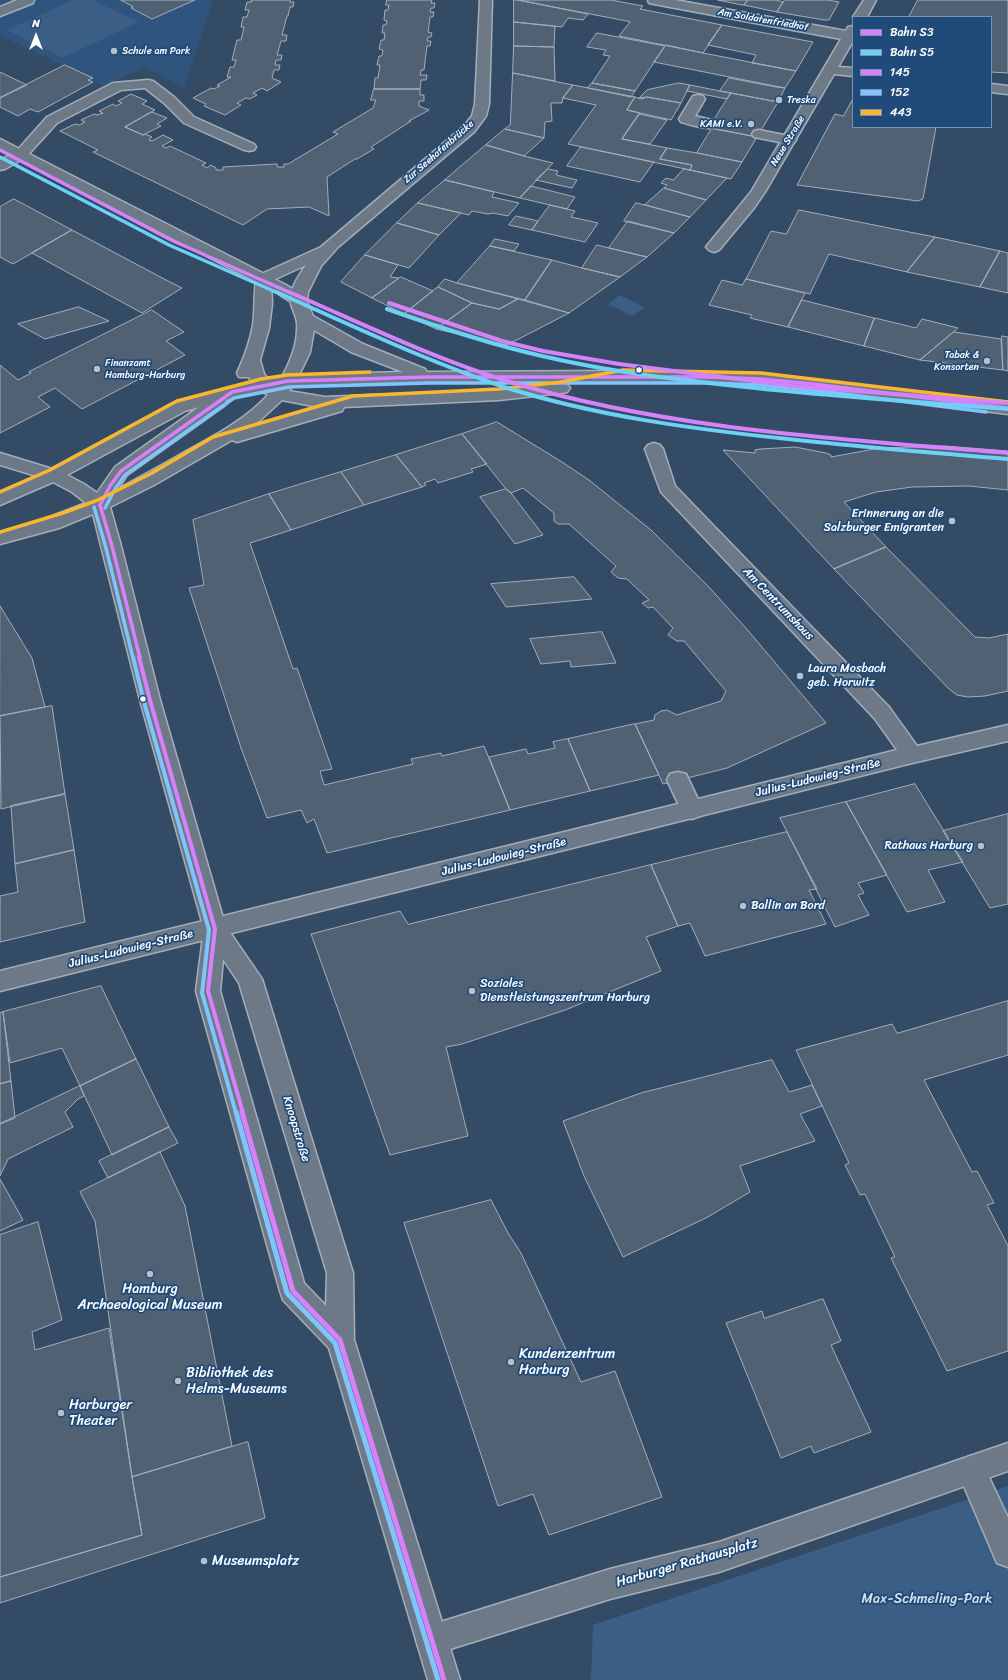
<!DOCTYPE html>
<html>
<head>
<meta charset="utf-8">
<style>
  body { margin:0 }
  #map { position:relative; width:1008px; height:1680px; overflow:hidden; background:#344b65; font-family:Sriracha,sans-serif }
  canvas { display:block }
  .legend { position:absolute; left:852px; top:16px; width:140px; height:112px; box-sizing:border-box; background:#1f4a7a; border:1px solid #7992af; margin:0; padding:5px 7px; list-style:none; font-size:12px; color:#fff }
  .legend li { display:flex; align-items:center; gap:8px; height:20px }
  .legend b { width:20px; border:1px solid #7992af }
  .north { position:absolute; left:16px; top:16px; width:40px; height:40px; -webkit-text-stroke:3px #1f4a7a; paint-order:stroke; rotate:0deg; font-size:11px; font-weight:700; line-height:16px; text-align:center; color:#fff }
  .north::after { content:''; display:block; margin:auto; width:14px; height:18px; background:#fff; clip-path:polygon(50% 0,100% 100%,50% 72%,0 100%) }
</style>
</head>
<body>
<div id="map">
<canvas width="1008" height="1680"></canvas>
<ul class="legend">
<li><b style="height:5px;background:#d583fc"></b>Bahn S3</li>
<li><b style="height:5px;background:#6dd0f5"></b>Bahn S5</li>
<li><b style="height:5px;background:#d880ff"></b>145</li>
<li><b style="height:5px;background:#80c4ff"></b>152</li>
<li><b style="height:5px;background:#fab62d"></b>443</li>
</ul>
<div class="north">N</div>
</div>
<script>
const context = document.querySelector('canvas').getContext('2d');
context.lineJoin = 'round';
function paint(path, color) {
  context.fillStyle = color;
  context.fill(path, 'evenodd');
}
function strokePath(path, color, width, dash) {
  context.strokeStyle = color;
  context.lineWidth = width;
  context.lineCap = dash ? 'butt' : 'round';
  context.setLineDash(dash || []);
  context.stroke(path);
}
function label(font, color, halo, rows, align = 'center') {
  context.font = font + ' Sriracha,sans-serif';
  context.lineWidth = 3.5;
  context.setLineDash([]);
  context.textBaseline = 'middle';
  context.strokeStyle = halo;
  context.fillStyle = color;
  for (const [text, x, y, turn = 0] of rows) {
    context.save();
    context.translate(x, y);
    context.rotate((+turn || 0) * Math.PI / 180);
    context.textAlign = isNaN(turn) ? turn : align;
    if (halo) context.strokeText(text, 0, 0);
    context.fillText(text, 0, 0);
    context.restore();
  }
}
paint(new Path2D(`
  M0,0H213L184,87L144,67L104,86L0,35Z`), '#2f557f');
paint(new Path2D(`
  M73,0H93L139,22L62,58L7,30Z
  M620,295L642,306L644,308L632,316L608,304Z
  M1008,1486V1680H591L593,1625Z`), '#3b5e86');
const building = new Path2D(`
  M121,0H195L152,19L131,8L133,7Z
  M252,0H290V2H294L293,7H290L288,16H287L282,35H287L286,41H281L277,55H282L281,60H276L275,65H280L279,70H274L272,78L281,82L267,91L262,88L253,93L257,95L250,99L246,98L237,103L241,105L225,115L204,106L206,104L193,98L211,88L214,89L220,86L217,85L231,77H227L230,67H234L236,60H232L237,40H241L244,27H241L243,17H247L249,10H245L247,2H251Z
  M387,0H432L431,3H435L434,8H431L430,12H434L433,17H430L428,32L432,33L431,37H428L427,41H431L430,46H427L424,70H421L420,75H427L426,80H421L420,89H374L375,78H378L380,65H377L379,56H382L383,50L379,49L381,40H384L385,33H382L383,25H386L387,21L384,20L385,10H388L389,5H386Z
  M514,0H518L588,14L583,20L568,18L562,27L514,22Z
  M518,0H611L643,6L640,9L722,25L703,53L619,36L630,22Z
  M718,0H748L744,5Z
  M748,0H776L783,2L777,12L744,5Z
  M785,0H828L839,2L829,20H824L777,12Z
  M918,0H1008V73L991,72V17H909Z
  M514,22L555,26L554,47L514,46Z
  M722,25L754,31L813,42L796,71L752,63L756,55L708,45Z
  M597,33L665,46L635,91L592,83L610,56L603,55L606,50L587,47Z
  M666,45L703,53L796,71L785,88L654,62Z
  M514,46L554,47L555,81L513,73Z
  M65,65L93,78L88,80L93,82L38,112L30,109L18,116L0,107V98Z
  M0,72L27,85L0,98Z
  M513,73L573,85L563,98L562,103H551L552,121L545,122L544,138L505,129L510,125Z
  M729,78L776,87L785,88L778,102L720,91Z
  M592,83L635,91L631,97L588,88Z
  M679,83L690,85L681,103L647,97L639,98L647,90Z
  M573,85L635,97L627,110L640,113L622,139L667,148L660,159L692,165L690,170L568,144L596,105L563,98Z
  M690,85L720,91L731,93L727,99L687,91Z
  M374,89H420V95H424V101H419V106L429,110L409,121H411L371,147L374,149L357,159H355L327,177L329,216L309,207L267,209L243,225L93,152L98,150L60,131L75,124L79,125L85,122L81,120L94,114L97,115L103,113L99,111L113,104L116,106L122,103L118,101L131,94L147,101L142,104L155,110L125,127L143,135L145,134L152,137L149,140L152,141L163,135L173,140L162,146L166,148L170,146L206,163L202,165L207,168L211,165L216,168V170H223V167L277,164V167H284V164H288L338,134L333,132L373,108L376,100H371Z
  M731,93L778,102L757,137L709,128Z
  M635,97L642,99L647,97L681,103L671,120L627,110Z
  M853,99V127H936L923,199L918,201L797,185L835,114L843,116Z
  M152,112L167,118L157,124L161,126L143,135L125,127Z
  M639,114L667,120L650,144L622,139Z
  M712,128L757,137L742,162L697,153Z
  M505,129L544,138L524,156L486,145Z
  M486,145L524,156L553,163L520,198L445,180Z
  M581,147L654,162L640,182L567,166Z
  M667,148L697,153L742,162L731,179L690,170L692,165L660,159Z
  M548,169L558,171L556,175L577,180L572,188L536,180Z
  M684,169L690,170L727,178L706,200L664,188L667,185L661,183L666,178L673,180Z
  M445,180L494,192L492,197L519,203L508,216L493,213L488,214L472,211L469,215L418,203Z
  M531,186L575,197L567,209L520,198Z
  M664,188L706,200L690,217L645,205Z
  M14,199L72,230L13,264L0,257V207Z
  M418,203L461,213L439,235L397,223Z
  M636,203L645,205L690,217L674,233L624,221Z
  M550,205L575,211L571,217L598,223L585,242L532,230Z
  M799,210L899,230L935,237L907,272L829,254L810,294L746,279L771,231L786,234Z
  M516,216L538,221L532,230L509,225Z
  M628,221L674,233L647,257L609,248Z
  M397,223L439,235L409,268L365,255Z
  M72,230L168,281L182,288L142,313L32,253Z
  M935,237L1000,251L980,287L907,272Z
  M495,239L519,244L514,251L490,246Z
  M597,245L609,248L647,257L620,277L582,268Z
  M490,246L552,260L525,300L457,283Z
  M1000,251L1008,253V293L980,287Z
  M365,255L398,265L390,277L399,278L372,298L341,282Z
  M552,260L582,268L620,277L569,313L525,300Z
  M401,277L433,291L404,314L372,298Z
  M445,279L457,283L518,299L499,309L472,303L438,287Z
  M746,279L805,293L788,327L750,318L752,315L709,305L722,280L742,285Z
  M438,287L472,303L436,329L404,314Z
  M518,299L569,313L507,345L436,329L472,303L499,309Z
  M802,300L874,318L864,346L788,327Z
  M79,307L109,321L45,339L18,324Z
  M152,310L184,332L166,341L185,355L82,409L55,388L38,397L50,407L0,433V365L18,380L31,373L29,372Z
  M875,318L916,328L922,319L958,328L920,360L864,346Z
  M954,332L1001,339L1003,370L920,360Z
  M1002,336L1008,337V371L1003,370Z
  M497,422L562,462L589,480L651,530L707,585L745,627L826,723L727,768L663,784L635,724L654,720L655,715L661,711L667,710L677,715L721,701L726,691L684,641H677L668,635L673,628L653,607L648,608L642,603L649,600L627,579L618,578L611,572L616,566L569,524H558L554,521V513L523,488L511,493L506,489L462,434Z
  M462,434L487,464L471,469L473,472L438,483L435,479L424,483L426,485L422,487L396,455Z
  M945,446L1008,451V490L969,486L912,487L876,492L844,502L886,547L834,569L723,450L755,453V450L760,449L795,447L826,453L831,455V457L880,448Z
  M396,455L422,487L364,505L341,472Z
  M341,472L364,505L291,530L269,494Z
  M506,489L511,493L543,535L515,544L480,497Z
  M269,494L291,530L250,543L293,669L297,668L332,769L320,771L324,785L413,764L411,759L441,753L442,756L484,746L510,810L327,853L314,819L307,823L301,810L267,818L241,748L189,588L204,585L193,520Z
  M886,547L975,637L989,638L1008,634V691L985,696L968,697L957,695L949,689L834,569Z
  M574,577L592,599L506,607L491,584Z
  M0,606L32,658L45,707L0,716Z
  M602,632L616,663L571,667L570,661L541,664L530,639Z
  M52,706L65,794L1,809L0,716Z
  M635,724L659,775L590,791L568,739Z
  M568,739L590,791L510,810L489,757L526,749L528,754L555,748L553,742Z
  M915,784L963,862L928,870L945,902L907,912L846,802Z
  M65,794L74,850L15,864L11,806Z
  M846,802L887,875L858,883L864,893L858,895L869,915L835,927L780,818Z
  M1008,814V904L990,908L943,831Z
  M787,832L817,889L809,890L826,924L705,956L690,923L678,926L651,865Z
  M74,850L85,922L0,942V896L18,892L15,864Z
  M651,865L678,926L646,937L661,971L565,1010L462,1044L446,1047L468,1136L390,1155L311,934L400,911L408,924Z
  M101,986L136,1059L80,1086L62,1048L10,1063L3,1012Z
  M1008,1001V1055L924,1080L972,1172L977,1171L994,1203L987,1205L1008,1246V1351L947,1371L891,1258L895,1257L865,1194L860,1195L845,1165L849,1163L796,1050L892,1024L897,1033Z
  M3,1012L11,1081L0,1084V1013Z
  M136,1059L169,1127L112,1155L80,1086Z
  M772,1060L789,1092L812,1085L822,1106L800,1114L815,1141L740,1166L750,1192L706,1218L623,1257L584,1176L563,1121L641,1093Z
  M11,1081L15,1118L0,1124V1084Z
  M80,1086L84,1096L78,1099L65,1112L73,1127L8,1159L0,1176V1124Z
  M169,1127L178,1143L108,1178L99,1161Z
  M160,1152L185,1206L232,1446L132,1477L95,1221L80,1192Z
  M0,1179L23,1220L0,1231Z
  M491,1200L508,1233L521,1253L581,1382L615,1371L662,1497L549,1535L533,1494L498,1506L404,1223Z
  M38,1222L62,1320L32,1332L35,1350L109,1328L132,1477L142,1535L0,1577V1235Z
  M823,1299L841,1341L831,1345L871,1432L814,1453L811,1446L781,1458L726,1323L762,1311L764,1318Z
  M248,1442L265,1518L0,1603V1577L142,1535L132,1477Z`);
paint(building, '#506174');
strokePath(building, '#a4aeba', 1);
const service = new Path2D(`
  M17,0H34L33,3L0,16V7Z
  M148,80L153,81L174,97L194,117L254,144L256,147L254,150L249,151L244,150L184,123L164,103L145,88L121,90L57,123L26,157L21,158L16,157L14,154L47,117L113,83Z
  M698,95L703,96L705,99L695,116L716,121L718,124L716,127C706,130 691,125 681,122L679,119L693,96Z
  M759,130L794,137L796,140L794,143L789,144L754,137L752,134L754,131Z
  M678,772L686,774L703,810L700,816L692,819L684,816L667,780L670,774Z
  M971,1456L981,1460L1008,1518V1567L997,1563L957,1470L961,1460Z`);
const minor = new Path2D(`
  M648,0H675L846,31L848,27L853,26V41L838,67L853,68V76L834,74L765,192L754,208L719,250L714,252L709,250L706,247L751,192L841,39L654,4L649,3Z
  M864,0H876L867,17H853Z
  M991,84L1008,86V94L991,92Z
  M21,150L26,151L28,154L26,157L5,169L0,170V160Z
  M654,443L660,445L663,449L675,486L889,707L917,746L1008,725V741L912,763L0,991V971L897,750L875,719L661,492L645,449L648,445Z
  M0,453L59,471L62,475L59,479L53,481L0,465Z
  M1008,1443V1471L719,1572L610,1599L431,1655L420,1651L416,1640L420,1629L431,1625L610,1569L719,1542Z`);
const tertiary = new Path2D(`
  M0,139L286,285L305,297L307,300L305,303C293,306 284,297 274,291L0,149Z`);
const secondary = new Path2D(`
  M480,0H492L489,104L486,116L474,132L338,247L321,266L308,292L307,302L313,316L363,344L425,369L427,372L623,371L760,374L1008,402V414L813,389L760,384L709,382H429L293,386L289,391L325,397L499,390L561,383L567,384L570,388L567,392L561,393L499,400L344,407L342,411L237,442L232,440L154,485L110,507L121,546L160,700L225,925L262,979L353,1273L354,1340L460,1680H428L329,1348L283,1300L280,1291L196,991L204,929L140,700L93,514L59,528L0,544V532L45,519L86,503L72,492L53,482L0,505V492L47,471L173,403L252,383L249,377H239L237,373C244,358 250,342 253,325C255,315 254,281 257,276L321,247L464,126L472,116L475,104ZM306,265C299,275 288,291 291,304C293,311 297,317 297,324C298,343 291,360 282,377L268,379L264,374L260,360L269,328L272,304L271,281ZM314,330L351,352L403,372L299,375L310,352ZM261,391L268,395C247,418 218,434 190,449C166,463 142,476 118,489L127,475L224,406L227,402L225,400ZM282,400L318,407L255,425ZM199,407L115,467L97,493L84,484L67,475L185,411ZM223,959L239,983L327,1273L326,1306L304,1283L220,991Z`);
strokePath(service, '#a4aeba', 3);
strokePath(minor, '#a4aeba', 3);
strokePath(tertiary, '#a4aeba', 3);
strokePath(secondary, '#a4aeba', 3);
paint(service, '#6d7986');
paint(minor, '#6d7986');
paint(tertiary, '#6d7986');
paint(secondary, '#6d7986');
strokePath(new Path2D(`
  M100,505L112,546L140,658
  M100,505L110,486L121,471L232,392L288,381L429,377H709L760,379L813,384L1008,408`), '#d880ff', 3.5);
strokePath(new Path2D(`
  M139,657L150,700L215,929L208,991L243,1113`), '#d880ff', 4);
strokePath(new Path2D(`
  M242,1112L293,1291L340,1340L444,1680`), '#d880ff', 5);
strokePath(new Path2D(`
  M94,507L106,548L133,658
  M105,508L115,489L125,475L234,398L289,387L429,383H709L760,385L812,390L986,412`), '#80c4ff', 3.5);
strokePath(new Path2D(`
  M133,657L144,702L209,930L202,993L236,1113`), '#80c4ff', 4);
strokePath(new Path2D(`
  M236,1112L287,1293L335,1343L438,1680`), '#80c4ff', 5);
strokePath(new Path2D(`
  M0,492L50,470L177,401L261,379L287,375L370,372
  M0,532L63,513L98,500L152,473L213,437L353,396L499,389L561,382L623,370L761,373L1008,402`), '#fab62d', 3.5);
strokePath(new Path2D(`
  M0,150L171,240L291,293`), '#d583fc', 3.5);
strokePath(new Path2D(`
  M289,292C361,323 432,358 507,381C669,430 840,439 1008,453
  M389,303L502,341L543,351L619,364L793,386L1008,403`), '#d583fc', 4);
strokePath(new Path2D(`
  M0,157L169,245L278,293`), '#6dd0f5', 3.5);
strokePath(new Path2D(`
  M276,292C351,325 426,361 504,387C596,416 692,429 788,439C861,447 935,453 1008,459
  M387,309C438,327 489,344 542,356C606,371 671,379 736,386C827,396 917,402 1008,409`), '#6dd0f5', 4);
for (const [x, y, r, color] of [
  [114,51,4,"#b8c0c9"],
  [779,100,4,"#b8c0c9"],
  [751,124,4,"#b8c0c9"],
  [987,361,4,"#b8c0c9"],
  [97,369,4,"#b8c0c9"],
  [639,370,3.5,"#fff"],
  [952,521,4,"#b8c0c9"],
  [800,676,4,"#b8c0c9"],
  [143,699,3.5,"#fff"],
  [981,846,4,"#b8c0c9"],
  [743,906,4,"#b8c0c9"],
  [472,991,4,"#b8c0c9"],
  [150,1274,4,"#b8c0c9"],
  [511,1362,4,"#b8c0c9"],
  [178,1381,4,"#b8c0c9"],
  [61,1413,4,"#b8c0c9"],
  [204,1561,4,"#b8c0c9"]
]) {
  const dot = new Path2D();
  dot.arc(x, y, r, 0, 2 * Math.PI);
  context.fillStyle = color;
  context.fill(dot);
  strokePath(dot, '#1f4a7a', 1.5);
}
label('10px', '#fff', '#1f4a7a', [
  ["Am Soldatenfriedhof",763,20,10],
  ["Neue Straße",788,141,-59],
  ["Zur Seehafenbrücke",439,152,-41]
]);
label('10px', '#fff', '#1f4a7a', [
  ["Schule am Park",122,51],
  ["Treska",787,100],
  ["KAMI e.V.",743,124,"right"],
  ["Tabak &",979,355,"right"],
  ["Konsorten",979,367,"right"],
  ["Finanzamt",105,363],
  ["Hamburg-Harburg",105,375]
], 'left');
label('12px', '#fff', '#1f4a7a', [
  ["Erinnerung an die",944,514,"right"],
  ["Salzburger Emigranten",944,528,"right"],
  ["Laura Mosbach",808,669],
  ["geb. Horwitz",808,683],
  ["Rathaus Harburg",973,846,"right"],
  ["Ballin an Bord",751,906],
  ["Soziales",480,984],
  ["Dienstleistungszentrum Harburg",480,998]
], 'left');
label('12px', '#fff', '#1f4a7a', [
  ["Am Centrumshaus",778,604,46],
  ["Julius-Ludowieg-Straße",818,778,-14],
  ["Julius-Ludowieg-Straße",504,857,-14],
  ["Julius-Ludowieg-Straße",131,949,-14],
  ["Knoopstraße",296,1129,73]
]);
label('14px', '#fff', '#1f4a7a', [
  ["Hamburg",150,1289,"center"],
  ["Archaeological Museum",150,1305,"center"],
  ["Kundenzentrum",519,1354],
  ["Harburg",519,1370],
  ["Bibliothek des",186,1373],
  ["Helms-Museums",186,1389],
  ["Harburger",69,1405],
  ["Theater",69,1421],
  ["Museumsplatz",212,1561]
], 'left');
label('14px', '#fff', '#1f4a7a', [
  ["Harburger Rathausplatz",687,1563,-16]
]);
label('14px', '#d8dfe8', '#1f4a7a', [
  ["Max-Schmeling-Park",927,1599]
]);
</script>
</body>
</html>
